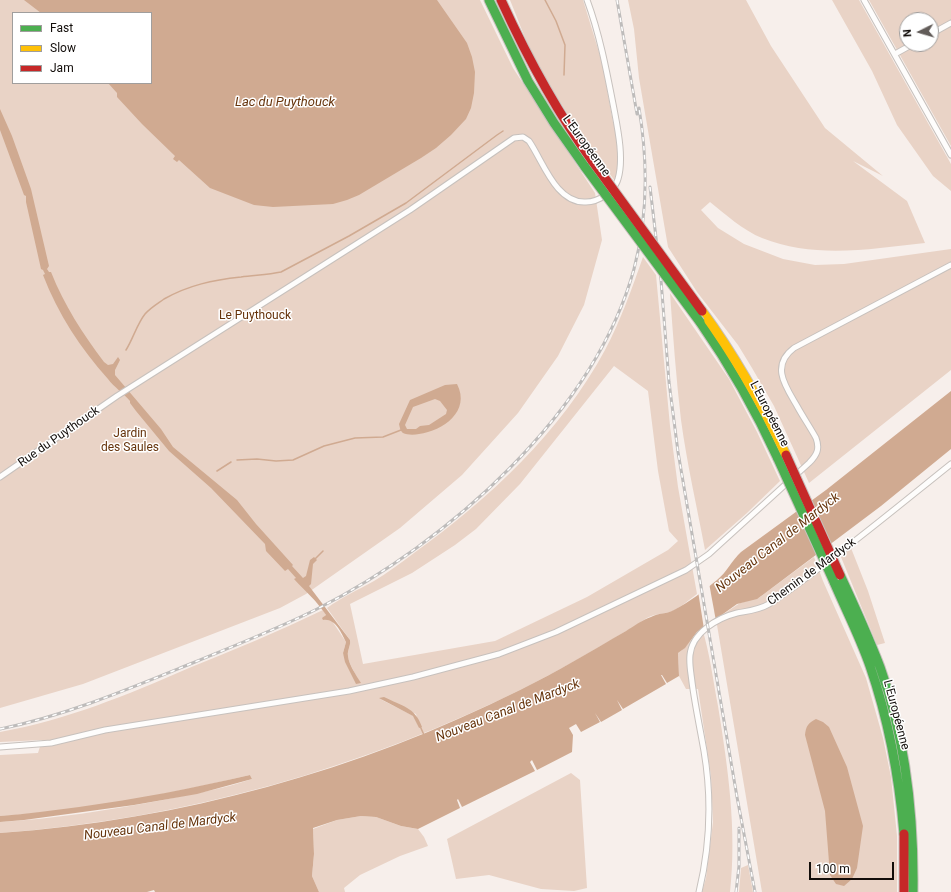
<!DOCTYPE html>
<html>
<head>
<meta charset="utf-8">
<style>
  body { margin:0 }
  #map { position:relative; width:951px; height:892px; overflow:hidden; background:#f7efeb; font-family:Roboto,sans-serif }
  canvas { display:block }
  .legend { position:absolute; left:12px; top:12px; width:140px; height:72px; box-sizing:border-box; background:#fff; border:1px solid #a09e9d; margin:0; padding:5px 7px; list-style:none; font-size:12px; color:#120d0a }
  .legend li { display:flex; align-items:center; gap:8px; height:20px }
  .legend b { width:20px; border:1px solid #a09e9d }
  .north { position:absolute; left:899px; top:12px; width:40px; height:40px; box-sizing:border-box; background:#fff; border:1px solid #a09e9d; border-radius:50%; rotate:265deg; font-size:11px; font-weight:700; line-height:16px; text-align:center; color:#120d0a }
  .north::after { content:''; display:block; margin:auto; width:14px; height:18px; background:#625c59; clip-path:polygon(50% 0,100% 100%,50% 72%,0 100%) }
  .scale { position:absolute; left:809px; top:862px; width:85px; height:18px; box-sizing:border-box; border:2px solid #120d0a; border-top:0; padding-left:5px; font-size:12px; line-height:14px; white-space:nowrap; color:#120d0a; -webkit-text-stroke:3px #fff; paint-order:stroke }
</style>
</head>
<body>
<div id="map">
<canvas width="951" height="892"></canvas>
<ul class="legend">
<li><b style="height:5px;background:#4caf50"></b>Fast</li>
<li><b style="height:5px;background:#ffc107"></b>Slow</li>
<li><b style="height:5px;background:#c62828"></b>Jam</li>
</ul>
<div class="north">N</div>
<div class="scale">100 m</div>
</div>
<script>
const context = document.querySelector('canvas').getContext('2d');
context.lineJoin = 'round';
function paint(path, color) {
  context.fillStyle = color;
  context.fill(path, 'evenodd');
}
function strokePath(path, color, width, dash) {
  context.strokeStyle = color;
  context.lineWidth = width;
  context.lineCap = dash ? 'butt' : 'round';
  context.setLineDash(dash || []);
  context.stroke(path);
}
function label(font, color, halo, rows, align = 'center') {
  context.font = font + ' Roboto,sans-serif';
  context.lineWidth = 3;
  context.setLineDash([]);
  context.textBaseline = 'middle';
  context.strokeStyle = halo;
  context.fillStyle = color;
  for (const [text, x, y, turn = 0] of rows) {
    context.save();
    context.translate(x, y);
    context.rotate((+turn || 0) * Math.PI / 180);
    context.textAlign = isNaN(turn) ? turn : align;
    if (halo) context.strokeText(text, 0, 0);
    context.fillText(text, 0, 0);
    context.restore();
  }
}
paint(new Path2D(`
  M0,0H480L513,68L595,193L602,240L584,305L558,356L518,413L462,475L400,528L306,594L280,608L83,684L0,708ZM13,13H151V83H13Z
  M510,0H583L602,62L613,122L622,145L615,181C584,139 554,97 531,51C523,34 517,17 510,0Z
  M628,0H746L771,46L825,128L883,176L853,161L907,201L925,243C870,249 815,259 762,238C744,231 725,214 710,202L701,210L718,228L744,244L783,259L815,265L844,264L951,249V370L809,483L774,406L752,368L738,345L697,292L668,247L652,154L639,78L634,29Z
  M832,0H859L951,164V191L933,176L897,125L872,71Z
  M869,0H951V146ZM907,20H931V44H907Z
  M643,257L656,275L670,426L678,487L697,594C690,599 681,607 673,611C667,613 660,614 654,615C647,617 641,622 635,626C600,646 566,667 530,685C365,768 185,819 0,833V822C54,819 109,810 163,800C192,794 223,789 252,779L250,775C169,794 84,811 0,816V755L38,753L42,740L0,742V732C67,720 127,695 189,668C234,650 279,631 323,610L326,615L324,617L332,621L346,642L343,653L360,683C356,674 349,665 348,656C347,650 351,646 350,640L327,608C342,597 358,590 374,581C387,573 401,563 414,553C489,499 561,432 605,350C621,320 632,288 643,257ZM614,366L648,391L658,471L669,531L678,541L668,550L587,597L495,641L363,664L350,604L412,573L455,545L476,529L520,484ZM380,699L416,714L419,728L414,716Z
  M670,293L729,379L757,432L780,481L747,513L705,550C697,507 687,464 681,420C676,378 673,335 670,293Z
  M851,548L868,591L885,643L877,645L841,557Z
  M814,557L823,581L866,678L883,738L891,777L897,836V892H762L716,619L740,603L760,597Z
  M702,628C710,654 713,680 718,706C728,768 737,830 730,892H702L706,878L713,822L711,776L698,689H686L679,676L678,653C688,647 693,635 702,628Z
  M571,773L580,780L587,888L574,891L541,889L489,875L456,879L447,839Z
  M361,816L376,817L401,826L418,829L424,837L428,846L400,856L360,875L344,888L345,892H319L312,876L314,854L313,829L337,820Z
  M748,865L753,892H739L741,868Z`), '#e9d3c6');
paint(new Path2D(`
  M24,0H437L467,43L472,57L475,72L474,93L471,108L466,119L451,135L436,148L421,158L359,195L347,200L333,204L273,207L254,205L210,188L179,160L177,162L173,159L175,156L142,124L117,97V93L108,83H151V13H41Z
  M0,109L12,136L31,189L49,266L47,269L49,272H51C64,305 83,334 104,362L108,365L113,364L118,357L120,360L115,370V375L161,429L173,447L237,500L256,524L293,565L292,566L303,578L306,576L310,560L314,557L317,560L313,564L311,584L309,586L350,640C351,646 347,650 348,656C349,665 356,675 361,683L356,684L345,662L343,653L346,642C341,632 335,618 323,620L322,618L326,615C317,601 305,591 294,579L296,578L288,569L285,571L266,551L265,544L211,488L169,451L136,411L130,403V401C123,393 114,387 108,379C81,349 58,314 43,275L45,274L43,270L41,269L26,202V196L24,195L0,130Z
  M457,384C471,411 443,431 419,434C414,435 407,435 403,433C400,430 400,428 399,424L410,400L445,385ZM435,399L440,401L447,410L446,414L429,425L420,426L416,429H407L405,425L413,407Z
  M951,391V449L881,506L764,594L757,599L737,604L716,619L697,632L685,648L678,653L679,676L667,683L662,675H661L666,684L623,709L617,700L622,710L601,722L595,713L600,722L581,732L576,724L569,728L573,735L572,752L537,770L532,760L530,762L535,771L462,807L458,799L457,800L460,808L418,829L401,826L376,817L361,816L337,820L313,828L314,854L312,876L319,892H155L154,890L147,892H0V833C181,820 358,771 520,690C557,672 591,651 626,631C634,626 642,620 651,617C658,613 667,614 674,610C688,603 705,590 717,580C727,572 732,560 741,552L826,490Z
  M384,697C402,706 415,707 422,727L419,728L413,716L379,698Z
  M816,719L823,722L829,727L847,767L863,826L857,868L852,879L844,886L836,884L830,875L825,811L805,735C806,726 808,723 816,719Z
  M250,775L252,779L197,794L134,805L24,820L0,822V816C27,814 53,810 79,807C137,799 194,788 250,775Z`), '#d0aa91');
paint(new Path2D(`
  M709,583L716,621L704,629L698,591Z`), '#f7efeb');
strokePath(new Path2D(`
  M545,0L556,21L565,45L564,75
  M126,350C133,339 137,324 145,314C150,308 157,304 164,299C189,285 213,280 241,277C254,275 267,275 281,272L349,236L406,203L497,135L503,131
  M237,460L257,459L276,461L293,460L324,446L355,438L383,437L401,430
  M217,471L231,462
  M314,560L323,551
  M420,726L424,735`), '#d0aa91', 1.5);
const street = new Path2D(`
  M587,0C600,35 607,73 614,109C618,130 624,159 618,179C617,183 615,186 612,189
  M864,0L951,155
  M931,34L951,23
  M895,54L913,44
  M0,477L117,396L410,210L514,138L523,137L529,141C543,161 556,204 586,202C594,202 600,199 606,195
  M0,747L51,743L105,730L349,691L413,677L499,654L556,632L686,570L709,554L809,463C817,455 820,449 816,438C810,427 803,417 797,406C786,387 770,366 794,348L951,265
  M699,892C710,846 712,798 704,751C700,728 695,705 692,682C691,673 689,664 690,655C692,633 717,618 737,613C748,611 759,610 769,604C790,591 810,575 830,560C871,529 911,496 951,464`);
const fast = new Path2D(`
  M489,0L528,81L554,123L585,167
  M700,322C730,365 756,411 778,459
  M840,575C854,605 868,636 880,667C906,739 914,816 913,892
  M834,582C846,610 860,637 870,666C889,721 899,776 904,834`);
const slow = new Path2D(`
  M702,311C735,356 762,404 786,455`);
const jam = new Path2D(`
  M501,0C527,57 556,111 593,162
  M904,834V892`);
strokePath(street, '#c7c1bd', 7);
strokePath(fast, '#c7c1bd', 11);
strokePath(slow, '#c7c1bd', 11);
strokePath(jam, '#c7c1bd', 11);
strokePath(street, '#fefdfc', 5);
strokePath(fast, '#4caf50', 9);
strokePath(slow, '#ffc107', 9);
strokePath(jam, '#c62828', 9);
const rail = new Path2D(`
  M617,0L637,114
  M650,187L661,280L669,382L678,452L737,797L755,892
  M0,729C68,715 131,688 195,662C236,645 277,629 317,609C447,543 594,414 634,269C648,216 648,162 639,108
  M736,892L739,866V828`);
strokePath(rail, '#bebcbb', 3);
strokePath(rail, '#fff', 1.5, [4.5]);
const fastBridge = new Path2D(`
  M585,167L700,322
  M778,459L834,582`);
const jamBridge = new Path2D(`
  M593,162L702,311
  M786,455L840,575`);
strokePath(fastBridge, '#c7c1bd', 11, []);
strokePath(jamBridge, '#c7c1bd', 11, []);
strokePath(fastBridge, '#4caf50', 9);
strokePath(jamBridge, '#c62828', 9);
label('12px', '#120d0a', '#fff', [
  ["L'Européenne",586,146,54],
  ["L'Européenne",769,414,63],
  ["Rue du Puythouck",59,437,-35],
  ["Chemin de Mardyck",812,572,-36],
  ["L'Européenne",896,715,75]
]);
label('12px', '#65320a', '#fff', [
  ["Le Puythouck",255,316],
  ["Jardin",130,434],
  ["des Saules",130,448]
]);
label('italic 13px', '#67350d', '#fff', [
  ["Lac du Puythouck",285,103],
  ["Nouveau Canal de Mardyck",778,543,-38],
  ["Nouveau Canal de Mardyck",508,711,-21],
  ["Nouveau Canal de Mardyck",160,827,-7]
]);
</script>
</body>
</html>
